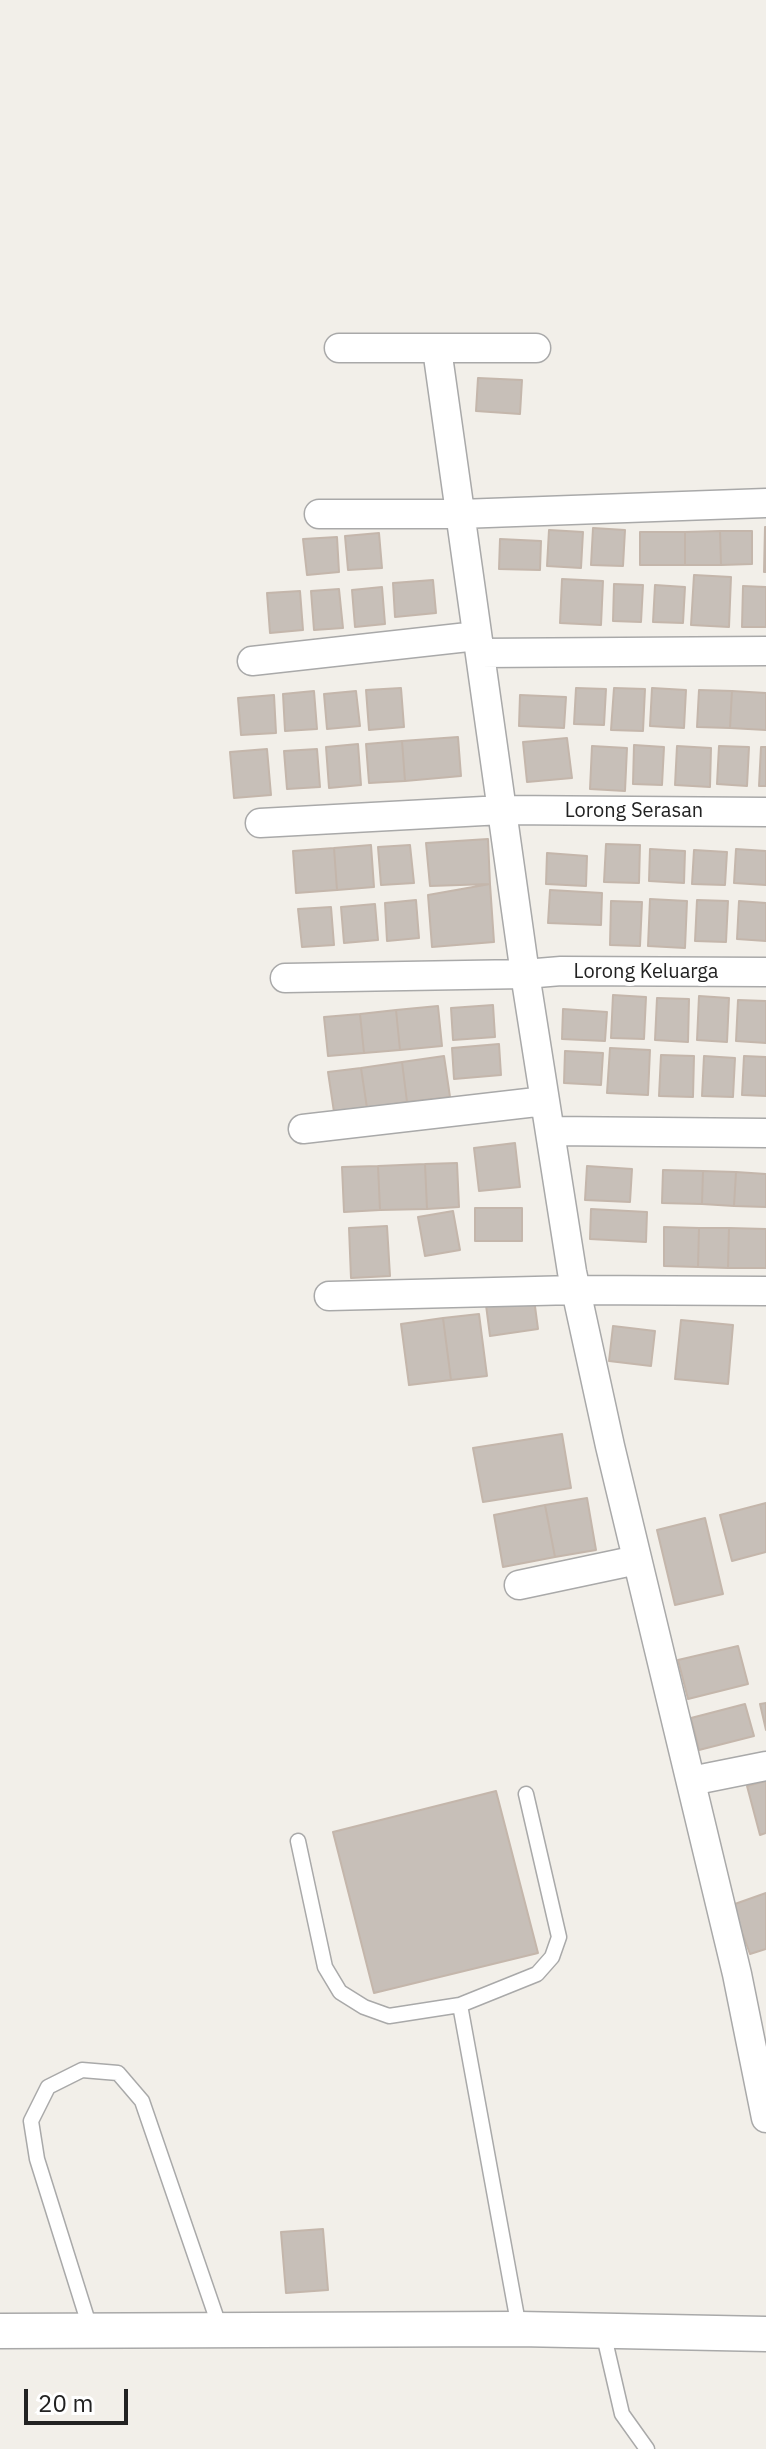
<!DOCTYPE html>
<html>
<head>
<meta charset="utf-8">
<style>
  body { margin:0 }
  #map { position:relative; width:766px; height:2449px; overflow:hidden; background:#f2efe9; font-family:"IBM Plex Sans",sans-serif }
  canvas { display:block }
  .scale { position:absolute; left:24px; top:2389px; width:104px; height:36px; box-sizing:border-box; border:4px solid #222; border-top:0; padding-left:10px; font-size:24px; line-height:28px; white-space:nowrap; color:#222; -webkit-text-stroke:6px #fff; paint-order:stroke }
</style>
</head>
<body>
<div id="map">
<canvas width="766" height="2449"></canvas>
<div class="scale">20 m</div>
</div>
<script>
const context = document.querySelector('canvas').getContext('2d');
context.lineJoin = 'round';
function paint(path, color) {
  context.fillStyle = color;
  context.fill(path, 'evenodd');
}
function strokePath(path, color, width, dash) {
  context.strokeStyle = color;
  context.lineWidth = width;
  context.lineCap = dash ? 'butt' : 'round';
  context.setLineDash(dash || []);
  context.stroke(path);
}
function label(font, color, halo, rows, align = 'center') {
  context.font = font + ' "IBM Plex Sans",sans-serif';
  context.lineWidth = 8;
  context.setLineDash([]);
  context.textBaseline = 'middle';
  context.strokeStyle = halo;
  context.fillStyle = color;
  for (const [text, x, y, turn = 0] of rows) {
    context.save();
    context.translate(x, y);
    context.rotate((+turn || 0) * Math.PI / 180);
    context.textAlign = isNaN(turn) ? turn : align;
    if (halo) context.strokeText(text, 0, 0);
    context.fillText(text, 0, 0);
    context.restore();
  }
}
const building = new Path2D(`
  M478,378L522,380L520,414L476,411Z
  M765,527H766V572H764Z
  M593,528L625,530L623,566L591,565Z
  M549,530L583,532L581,568L547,566Z
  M720,531L721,565H685V532Z
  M720,531H752V564L721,565Z
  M640,532H685V565H640Z
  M379,533L382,568L348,570L345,536Z
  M337,537L339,572L307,575L303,539Z
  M500,539L541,541L540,570L499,569Z
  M694,575L731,577L729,627L691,625Z
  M562,579L603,581L601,625L560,623Z
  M433,580L436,613L395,617L393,583Z
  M614,584L643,585L641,622L613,621Z
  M655,585L685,587L683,623L653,622Z
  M743,586L766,587V627H742Z
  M382,587L385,624L355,627L352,590Z
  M339,589L343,628L314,630L311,591Z
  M300,591L303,630L270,633L267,593Z
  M401,688L404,727L369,730L366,690Z
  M576,688L606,689L604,725L574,724Z
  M614,688L645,689L643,731L611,730Z
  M652,688L686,690L684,728L650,726Z
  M699,690L732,691L730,728L697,727Z
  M314,691L317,729L285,731L283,694Z
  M356,691L360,726L327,729L324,694Z
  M732,691L766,693V730L730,728Z
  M274,695L276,733L241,735L238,698Z
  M520,695L566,697L564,728L519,726Z
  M458,737L461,776L405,781L402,741Z
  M567,738L572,778L527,782L523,742Z
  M402,741L405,781L369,783L366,744Z
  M358,744L361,785L329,788L326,747Z
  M634,745L664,747L662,785L633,784Z
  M592,746L627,748L625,791L590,789Z
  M677,746L711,748L710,787L675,785Z
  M719,746L749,747L747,786L717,784Z
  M761,747H766V786H759Z
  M267,749L271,795L234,798L230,752Z
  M317,749L320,787L287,789L284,751Z
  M488,839L490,884L430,886L426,843Z
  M606,844L640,845L639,883L604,882Z
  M371,845L374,887L337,890L334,848Z
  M410,845L414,883L381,885L378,847Z
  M334,848L337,890L296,893L293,851Z
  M650,849L685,851L684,883L649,881Z
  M736,849L766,851V885L734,883Z
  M694,850L727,852L725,885L692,884Z
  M547,853L587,856L586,886L546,884Z
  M490,884L494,942L432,947L428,895Z
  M550,890L602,893L601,925L548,923Z
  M650,899L687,901L685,948L648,946Z
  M416,900L419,938L387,941L385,903Z
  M697,900L728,901L726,942L695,941Z
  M611,901L642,902L640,946L610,945Z
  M739,901L766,903V941L737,939Z
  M375,904L378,940L344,943L341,907Z
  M331,907L334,945L302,947L298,909Z
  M613,995L646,997L644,1039L611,1038Z
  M699,996L729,998L727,1042L697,1040Z
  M657,998L689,999L688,1042L655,1040Z
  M738,1000L766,1001V1043L736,1041Z
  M493,1005L495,1037L453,1040L451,1008Z
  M438,1006L442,1046L400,1050L396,1010Z
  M563,1009L607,1012L605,1041L562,1039Z
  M396,1010L400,1050L364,1053L360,1014Z
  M360,1014L364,1053L328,1056L324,1017Z
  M499,1044L501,1075L454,1079L452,1048Z
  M610,1048L650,1050L648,1095L607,1093Z
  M565,1051L603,1053L601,1085L564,1083Z
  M661,1055L694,1056L693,1097L659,1096Z
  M444,1056L450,1097L407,1102L402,1062Z
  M704,1056L735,1058L733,1097L702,1096Z
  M744,1056L766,1057V1096L742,1095Z
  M402,1062L407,1102L367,1108L361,1068Z
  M361,1068L367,1108L334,1112L328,1072Z
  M515,1143L520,1187L479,1191L474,1148Z
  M457,1163L459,1207L427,1209L425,1164Z
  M425,1164L427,1209L380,1210L378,1166Z
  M378,1166L380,1210L344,1212L342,1167Z
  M587,1166L632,1169L630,1202L585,1200Z
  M663,1170L703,1171L702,1204L662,1203Z
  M703,1171L736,1172L734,1206L702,1204Z
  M736,1172L766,1174V1207L734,1206Z
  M475,1208H522V1241H475Z
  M591,1209L647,1212L646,1242L590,1239Z
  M453,1211L460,1250L425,1256L418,1217Z
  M387,1226L390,1276L351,1278L349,1228Z
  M664,1227L699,1228L698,1267L664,1266Z
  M699,1228H729L728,1268L698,1267Z
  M729,1228L766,1229V1268H728Z
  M534,1299L538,1329L490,1336L486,1305Z
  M479,1314L487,1376L451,1380L443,1318Z
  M443,1318L451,1380L409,1385L401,1324Z
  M681,1320L733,1325L728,1384L675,1379Z
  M613,1326L655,1331L651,1366L609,1361Z
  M562,1434L571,1488L483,1502L473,1448Z
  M587,1498L596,1550L555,1557L545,1505Z
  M766,1503V1552L732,1561L720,1515Z
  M545,1505L555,1557L503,1567L494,1515Z
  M705,1518L723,1594L675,1605L657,1530Z
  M738,1646L748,1684L688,1699L678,1660Z
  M766,1703V1730L760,1704Z
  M745,1704L754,1736L699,1750L691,1718Z
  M766,1781V1833L760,1835L747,1786Z
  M496,1791L538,1953L374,1993L333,1832Z
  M766,1893V1949L750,1954L732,1905Z
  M323,2229L328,2290L286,2293L281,2232Z`);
paint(building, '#c7bfb8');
strokePath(building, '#c4b6ab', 2);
const service = new Path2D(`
  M298,1841L325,1967L340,1992L364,2007L389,2016L460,2005L537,1974L552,1957L559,1937L526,1794
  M460,2005L519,2328
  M91,2331L37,2159L31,2121L48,2087L82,2070L118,2073L142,2101L220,2328
  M603,2332L622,2414L647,2449`);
const minor = new Path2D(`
  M339,348H536
  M437,349L525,974L572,1272L610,1446L737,1974L766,2118
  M319,514H460L766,503
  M480,653L766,651
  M252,661L477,636
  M260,823L502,810L766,812
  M285,978L525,974L561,971L766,972
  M303,1129L545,1101
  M551,1131L766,1133
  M329,1296L576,1290L766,1291
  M519,1585L637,1560
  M691,1781L766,1766`);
const tertiary = new Path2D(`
  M0,2331L519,2329L766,2334`);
strokePath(service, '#a9a9a9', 17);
strokePath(minor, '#a9a9a9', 31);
strokePath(tertiary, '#a9a9a9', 37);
strokePath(service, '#fff', 14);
strokePath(minor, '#fff', 28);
strokePath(tertiary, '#fff', 34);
label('20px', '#222', '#fff', [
  ["Lorong Serasan",634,811],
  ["Lorong Keluarga",646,972]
]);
</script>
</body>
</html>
